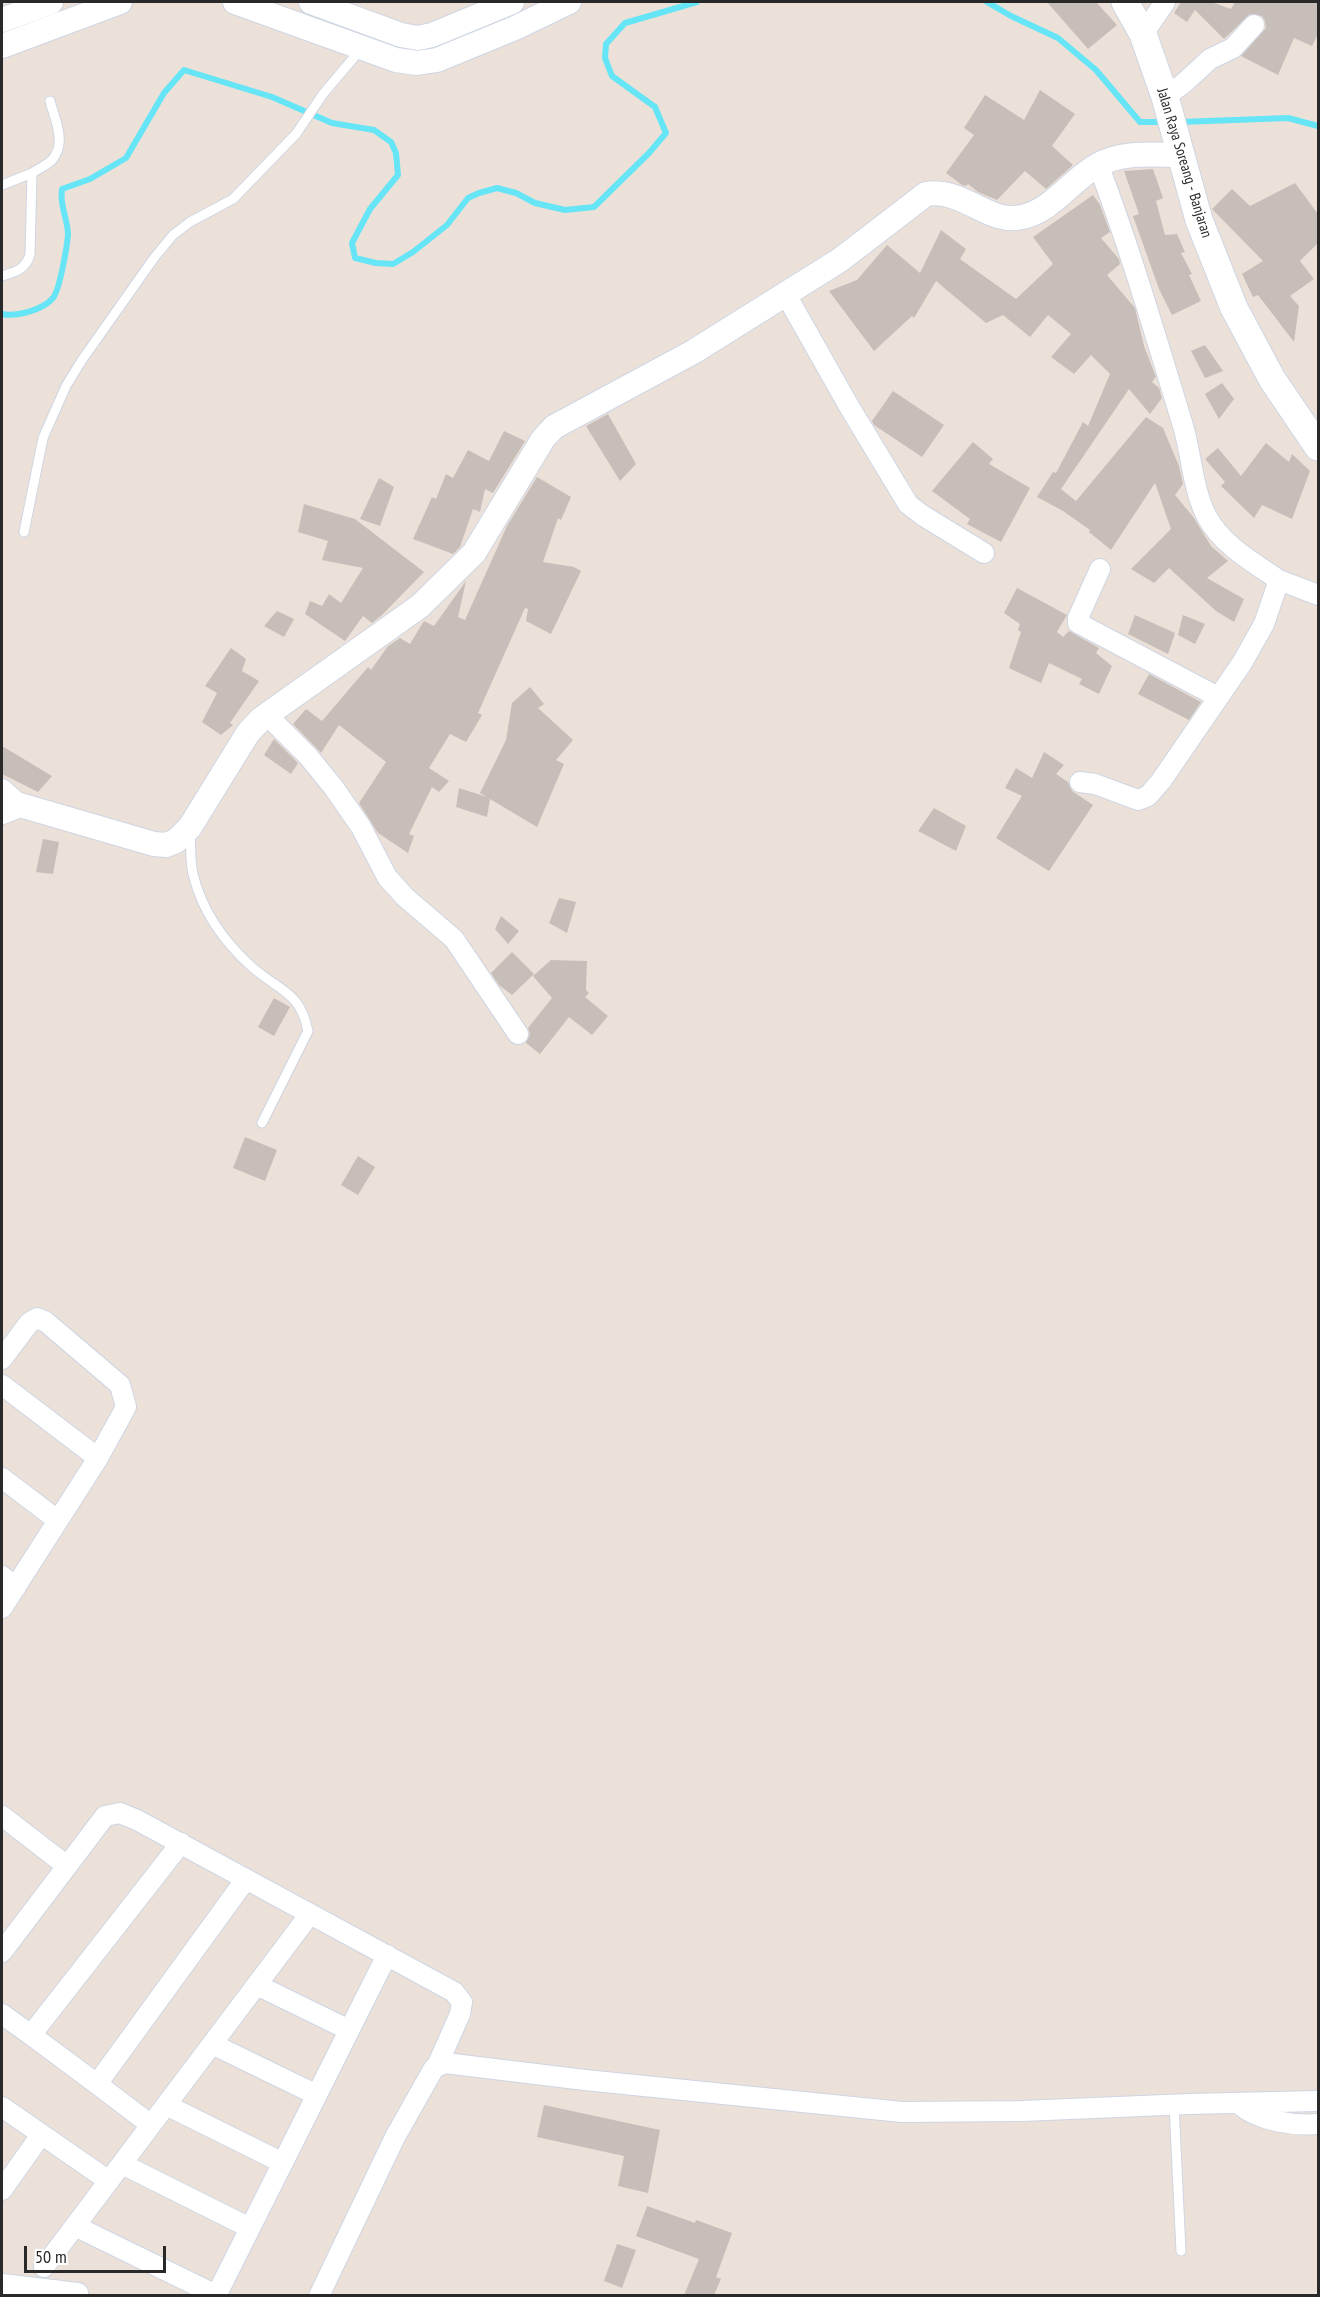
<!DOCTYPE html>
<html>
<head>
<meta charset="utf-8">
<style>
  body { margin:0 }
  #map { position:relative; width:1320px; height:2297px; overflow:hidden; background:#ece1d9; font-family:"PT Sans Narrow",sans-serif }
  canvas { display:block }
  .frame { position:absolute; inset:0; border:3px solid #292929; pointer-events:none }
  .scale { position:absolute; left:24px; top:2246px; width:142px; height:27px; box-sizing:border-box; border:3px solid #292929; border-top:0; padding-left:8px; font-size:18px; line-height:21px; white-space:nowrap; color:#292929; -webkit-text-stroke:4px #fff; paint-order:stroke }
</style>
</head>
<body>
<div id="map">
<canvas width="1320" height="2297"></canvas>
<div class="frame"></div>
<div class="scale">50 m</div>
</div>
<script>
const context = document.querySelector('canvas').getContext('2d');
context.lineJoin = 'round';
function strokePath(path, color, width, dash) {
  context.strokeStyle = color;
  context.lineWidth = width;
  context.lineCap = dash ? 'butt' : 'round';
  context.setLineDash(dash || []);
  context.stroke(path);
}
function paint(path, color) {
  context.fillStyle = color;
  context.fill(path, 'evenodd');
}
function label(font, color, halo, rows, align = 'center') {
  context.font = font + ' "PT Sans Narrow",sans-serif';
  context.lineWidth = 4.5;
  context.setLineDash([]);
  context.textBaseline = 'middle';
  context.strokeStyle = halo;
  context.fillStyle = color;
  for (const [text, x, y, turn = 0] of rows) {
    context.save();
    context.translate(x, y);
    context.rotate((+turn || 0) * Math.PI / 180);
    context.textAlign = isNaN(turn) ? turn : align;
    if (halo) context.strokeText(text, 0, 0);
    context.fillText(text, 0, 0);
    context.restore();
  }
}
strokePath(new Path2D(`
  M987,2L1011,16L1058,38L1096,70L1140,122H1164
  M1180,122L1288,118L1318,126
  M2,314C16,317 43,310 53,298C60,289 67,246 68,235C68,219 59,205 62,189L90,179L126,158L164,93L184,70L272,97L332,123L374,130L391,142L396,153L398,175L370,209L352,243L355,258L376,263L393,264L413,252L447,225L468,198L479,193L497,188L516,193L535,203L565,210L594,207L649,153L666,133L655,107L612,76L605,58L606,44L625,23L697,2`), '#65e5f5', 6);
paint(new Path2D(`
  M1047,2H1096L1117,25L1088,49Z
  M1181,2H1211L1231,9L1235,2H1318V34L1312,46L1294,38L1278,75L1241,56L1266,28L1265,21L1262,16L1250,14L1224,39L1195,10L1187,22L1174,13Z
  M1040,90L1075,114L1052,146L1073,165L1046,189L1025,171L997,200L978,192L968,184L966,186L962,185L946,173L974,135L964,128L985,95L1024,120Z
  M1153,169L1163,198L1156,201L1165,235L1177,234L1185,252L1181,253L1192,274L1189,275L1201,301L1172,315L1159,289L1133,216L1139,214L1124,171Z
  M1295,183L1318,214V243L1300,261L1314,279L1290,296L1299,306L1294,342L1258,295L1253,297L1242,274L1263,261L1212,209L1232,189L1250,206Z
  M1093,195L1100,205L1110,232L1101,238L1119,259L1120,264L1107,275L1135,308L1144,346L1156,377L1152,382L1159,388L1162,398L1150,414L1129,389L1061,489L1076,501L1146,417L1163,428L1179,466L1183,484L1175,495L1194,518L1211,546L1228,561L1207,578L1244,599L1234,622L1216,611L1169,568L1154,583L1131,569L1171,529L1155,483L1111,550L1089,532L1090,530L1063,511L1037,497L1053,472L1056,473L1083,422L1088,426L1110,374L1091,355L1074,374L1051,357L1071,334L1048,315L1030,337L1003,315L986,323L936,281L914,318L912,316L874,351L829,291L857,280L887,245L920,273L941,230L966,249L960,259L1016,299L1053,264L1033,237Z
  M1205,345L1223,371L1205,378L1191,351Z
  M1222,383L1234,399L1219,419L1205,394Z
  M893,391L944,425L922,457L874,425L872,421Z
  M608,414L636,464L620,481L586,426Z
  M504,431L525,441L493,493L485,489L480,512L473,509L460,547L453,554L413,539L432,497L436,499L446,474L453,478L468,450L489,461Z
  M973,442L993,459L989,464L1030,488L1001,542L967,524L970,519L932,491Z
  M1266,443L1289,462L1292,454L1310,471L1292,519L1262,505L1254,518L1221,486L1225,482L1205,459L1218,448L1241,476Z
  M537,477L571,497L561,520L558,518L543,562L574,567L581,571L551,634L526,621L528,609L525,608L478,713L482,715L466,742L450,734L429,768L449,781L439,792L432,787L409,834L414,836L408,853L378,833L359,803L386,762L339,725L321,753L293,724L306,709L322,721L368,667L371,670L388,646L400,638L410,644L424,621L434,626L466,581L458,617L465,620L507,526Z
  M379,478L394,487L380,526L360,519Z
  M304,504L355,519L424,572L382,615L372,623L363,616L345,641L305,614L310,601L322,606L329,594L341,603L363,568L322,560L328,541L298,532Z
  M1017,588L1067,615L1057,632L1063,637L1069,631L1099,648L1096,653L1112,666L1099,694L1079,684L1082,679L1049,663L1041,683L1009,668L1021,632L1018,630L1020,624L1004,613Z
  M277,611L294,619L284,637L264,626Z
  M1135,615L1175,633L1168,654L1128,634Z
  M1183,615L1205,624L1195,644L1178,635Z
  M231,648L246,659L242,671L259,681L230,723L233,725L221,735L202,722L217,693L205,686Z
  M1149,674L1201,702L1189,720L1138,694Z
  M530,687L544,704L538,708L573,740L556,760L564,764L537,827L490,799L487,817L456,807L459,788L487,797L480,793L506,740L512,703Z
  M274,739L298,763L291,774L264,755Z
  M2,746L52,776L38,792L2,774Z
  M1044,752L1064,765L1056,774L1068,782L1072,791L1093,805L1049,871L996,838L1022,796L1005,788L1016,768L1032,778Z
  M934,808L966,826L956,851L918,831Z
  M43,839L59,842L53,874L36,872Z
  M559,898L576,902L567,933L549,923Z
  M501,916L519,931L508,944L495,929Z
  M512,952L534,974L512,995L499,985L491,973Z
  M551,960L587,961L586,990L589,993L585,997L608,1016L592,1035L569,1017L540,1054L526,1043L530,1034L528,1028L552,998L533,976Z
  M274,998L290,1007L274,1036L258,1027Z
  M245,1137L277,1150L265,1181L233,1168Z
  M358,1156L375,1167L358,1195L341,1185Z
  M544,2105L660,2130L648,2193L618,2186L624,2156L537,2137Z
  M647,2206L695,2223L696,2220L732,2233L716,2277L721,2279L714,2295H684L699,2259L636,2236Z
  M617,2244L636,2250L622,2288L604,2281Z`), '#c7beb9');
const service = new Path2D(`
  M2,185L32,173
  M2,276C15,272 25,270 30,255L32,173C38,169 47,165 52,160C67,143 55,120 50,101
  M24,532L43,438L66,386L82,360L154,258L173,235L190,222L233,199L296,134L323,94L361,49
  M190,832C191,846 190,861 193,874C202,911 224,942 252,967C279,991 300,991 308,1031L262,1123
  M1174,2105L1181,2251`);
const minor = new Path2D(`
  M1143,34L1165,2
  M1165,97L1184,83L1210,59L1233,48L1254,25
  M785,293L850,408L908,504L922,515L984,553
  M1100,569L1078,618V623L1218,697
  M1279,580L1318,595
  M267,715L308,756L334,788L361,827L387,877L405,897L454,939L518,1034
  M1080,782L1095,784L1138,800L1148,796L1161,781L1242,663L1264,624L1279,580C1254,563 1222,545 1207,517C1193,490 1192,459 1184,429C1157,341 1131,251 1098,164
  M2,789L20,805
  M2,1359L29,1323L37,1318L46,1322L120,1385L126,1407L98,1458L2,1608
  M2,1385L98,1458
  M2,1478L56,1519
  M2,1576L16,1587
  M2,1816L67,1866
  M181,1843L31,2035L97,2084L246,1879
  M2,1952L105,1816L120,1813L137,1820L454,1992L462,2002L460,2014L437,2066
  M257,1985L349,2030
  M2,2014L31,2035
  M212,2044L317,2095
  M97,2084L151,2125
  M1239,2104C1258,2121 1293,2126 1318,2124
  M166,2105L283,2163
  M2,2107L109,2181
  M122,2164L250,2228
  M2,2190L41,2135
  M75,2226L216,2295
  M44,2267L310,1914
  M2,2284L78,2293
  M216,2296L387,1955
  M319,2296L395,2137L434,2068L445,2063L585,2080L902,2112L1022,2111L1189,2104L1318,2101`);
const tertiary = new Path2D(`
  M235,2L396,60L417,63L437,60L515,28L569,2
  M311,2L401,35L418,38L432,35L512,2
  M2,20L51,2
  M2,46L120,2
  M2,812L20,805L154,844L166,845L176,841L190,827L248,733L261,719L420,606L474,553L543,439L554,427L693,352L840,260L926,194C964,188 988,225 1022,217C1052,211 1072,179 1098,165C1122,151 1154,155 1180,155`);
const secondary = new Path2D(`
  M1125,2L1143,34L1165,97L1199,220L1234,308L1272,379L1318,447`);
strokePath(service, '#ced5e3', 11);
strokePath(minor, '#ced5e3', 22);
strokePath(tertiary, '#ced5e3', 26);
strokePath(secondary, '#ced5e3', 29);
strokePath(service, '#fff', 9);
strokePath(minor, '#fff', 20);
strokePath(tertiary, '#fff', 24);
strokePath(secondary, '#fff', 27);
label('15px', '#292929', '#fff', [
  ["Jalan Raya Soreang - Banjaran",1184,163,73]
]);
</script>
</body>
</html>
